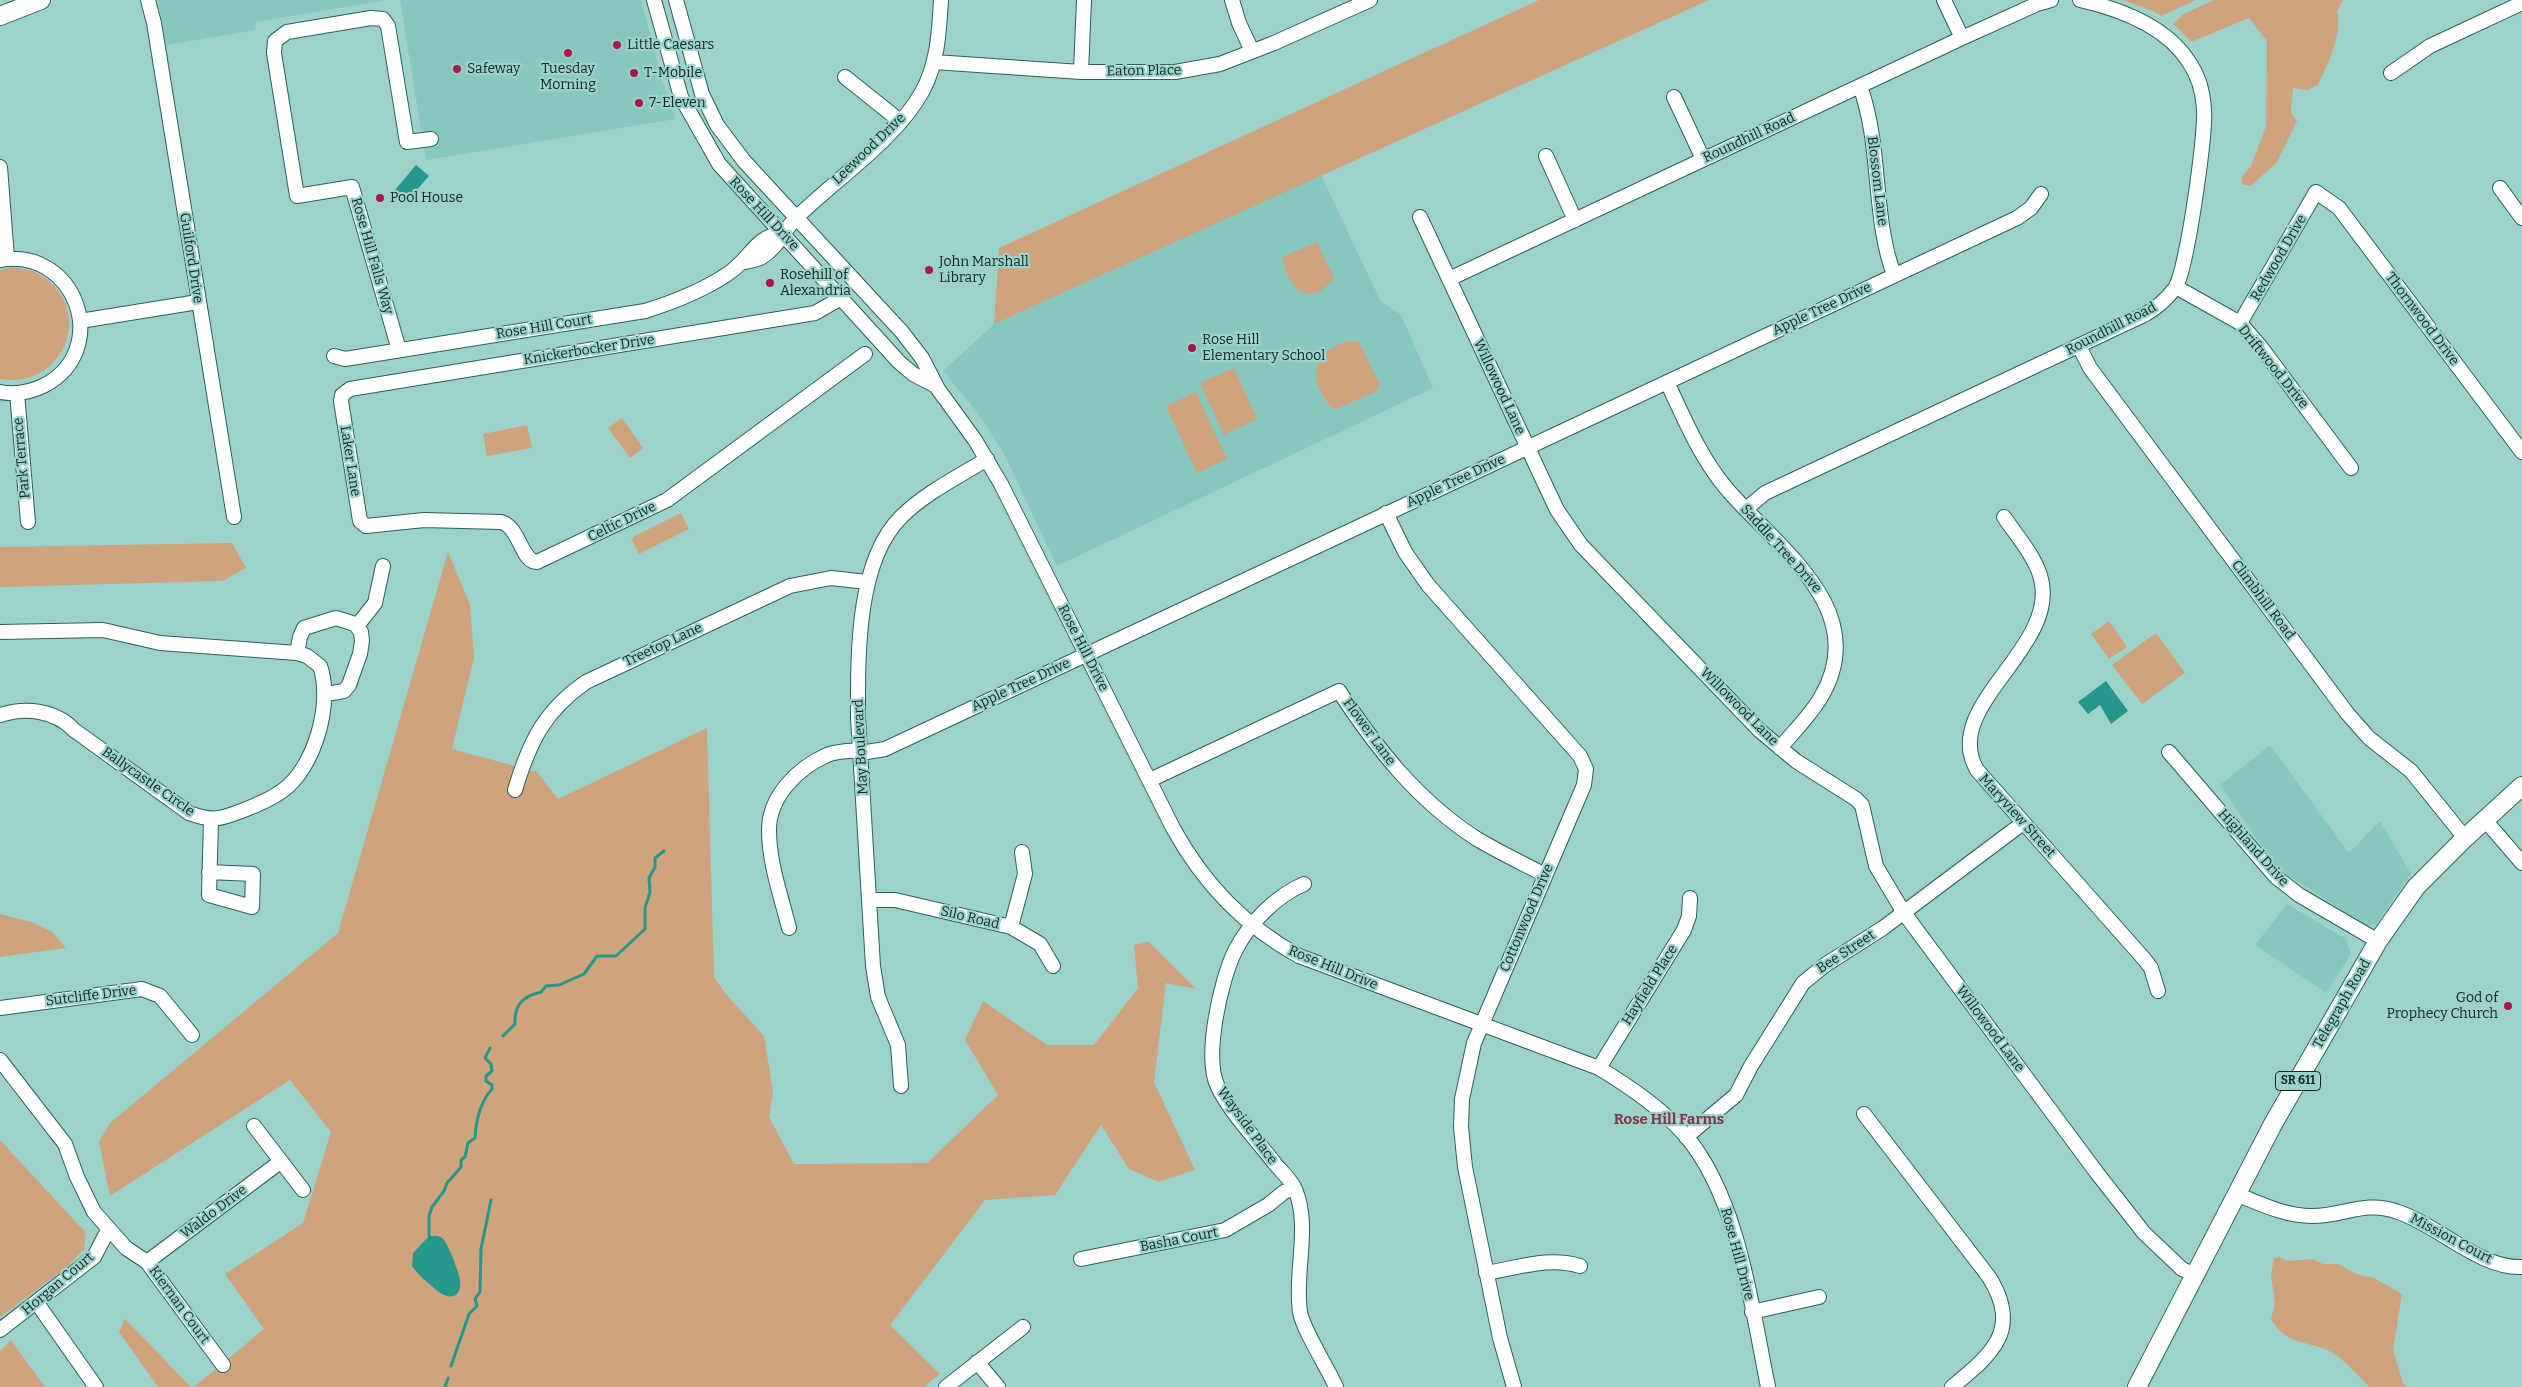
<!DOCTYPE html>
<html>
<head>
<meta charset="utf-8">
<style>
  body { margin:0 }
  canvas { display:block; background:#9dd2ca }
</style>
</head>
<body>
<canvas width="2522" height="1387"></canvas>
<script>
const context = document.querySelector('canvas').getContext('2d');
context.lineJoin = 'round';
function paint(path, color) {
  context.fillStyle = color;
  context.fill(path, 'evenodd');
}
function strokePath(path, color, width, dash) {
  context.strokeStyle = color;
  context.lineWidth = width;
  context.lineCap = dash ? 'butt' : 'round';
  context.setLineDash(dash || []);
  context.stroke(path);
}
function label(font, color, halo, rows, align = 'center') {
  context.font = font + ' Bitter,serif';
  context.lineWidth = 4.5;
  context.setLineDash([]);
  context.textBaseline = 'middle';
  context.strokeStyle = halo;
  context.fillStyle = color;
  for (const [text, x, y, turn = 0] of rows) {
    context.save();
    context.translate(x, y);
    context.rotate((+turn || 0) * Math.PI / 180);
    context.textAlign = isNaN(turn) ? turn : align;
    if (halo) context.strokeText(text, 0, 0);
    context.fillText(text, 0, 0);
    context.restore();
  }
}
paint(new Path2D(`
  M158,0H387L255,22L256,30L166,45Z
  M400,0H641L664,86L676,119L426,160Z
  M1321,175L1380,300L1401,315L1433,388L1057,566L1003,452L977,412L943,371L994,324Z
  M2270,745L2349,853L2380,821L2411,874L2376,924L2365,925L2286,874L2267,854L2220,785Z
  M2287,904L2346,939L2351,954L2326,993L2255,945Z`), '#88c7be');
paint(new Path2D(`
  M1539,0H1709L994,324L999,248Z
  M2122,0H2196L2161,16L2153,11Z
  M2214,0H2343L2337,11C2343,35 2328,63 2318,85L2307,90L2293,88L2291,112L2297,121L2277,162L2251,186L2242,184L2241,178L2251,166L2266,126L2267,41L2249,18L2191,42L2173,24L2183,14Z
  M1317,242L1334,278C1309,310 1288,289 1282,257Z
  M12,267C20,269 29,269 35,272C97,303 68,390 0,379V270Z
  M1348,341H1358L1380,384L1377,391L1334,410C1308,382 1308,354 1348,341Z
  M1234,368L1257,419L1224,435L1200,383Z
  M1196,392L1227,459L1197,473L1166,406Z
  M622,418L643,448L630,458L608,428Z
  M527,425L532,448L487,456L483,434Z
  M681,513L689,529L639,554L631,538Z
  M232,543L246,568L222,581L0,587V547Z
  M448,552L470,605L474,657L452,749L537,772L558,799L707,728L714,977L725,993L764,1036L773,1092L769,1117L794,1164L927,1163L998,1095L965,1040L983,1001L1047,1045H1094L1138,988L1134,945L1149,942L1196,989L1166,983L1154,1082L1195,1170L1159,1182L1129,1169L1101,1125L1055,1195L985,1200L890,1325L940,1374L924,1387H194L264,1329L225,1274L303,1223L331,1132L290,1080L110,1196L99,1142L110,1123L338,933Z
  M2109,621L2127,647L2109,659L2091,634Z
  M2156,633L2185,673L2142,704L2112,665Z
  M0,914L31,922L52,932L66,948L0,957Z
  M0,1140L86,1233L84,1249L66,1268L0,1317Z
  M2279,1257L2288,1261L2313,1259L2323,1264H2338L2356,1274L2374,1278L2402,1294L2393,1350L2403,1383L2407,1387H2370C2358,1376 2345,1360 2331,1352C2310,1341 2285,1345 2271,1319L2275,1303L2271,1275L2274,1258Z
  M125,1319L191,1387H158L119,1332Z
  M11,1340L45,1387H0V1351Z`), '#cda47e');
paint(new Path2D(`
  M416,165L429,176L407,201L395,190Z
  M2106,681L2128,711L2111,724L2100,705L2088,714L2078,702Z
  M429,1236C434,1236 440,1235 443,1239C449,1245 458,1271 460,1279C463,1301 446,1300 434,1288C426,1281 418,1275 412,1266L413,1253Z`), '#26978b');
strokePath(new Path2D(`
  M503,1036L515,1024C514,1005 523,996 541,992L546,986L559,985L584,974L597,956H616L645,929V908L650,892L649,878L655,867V858L664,851
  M429,1236V1216L432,1207L444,1191L447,1183L461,1167V1160L465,1157L468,1143L475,1138C476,1121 480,1102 492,1089V1085L486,1081V1076L492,1071L491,1064L485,1058L490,1048
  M451,1366L469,1314L477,1306L475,1299L480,1292L481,1249L491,1200
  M445,1387L448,1378`), '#26978b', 3);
const minor = new Path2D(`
  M148,0L154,23L234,517
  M654,0L681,97L719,164L899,362L913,374L936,386
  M676,0L702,94L717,125L744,161L902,332L922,358L938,389L975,440L1001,484L1173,828C1203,883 1244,926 1299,956L1599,1068C1630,1087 1661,1108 1686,1136C1739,1199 1752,1309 1768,1387
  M1232,0L1239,23L1252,51
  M1944,0L1962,38
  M934,62L1081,72H1175L1220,64L1274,43L1370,0
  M1081,72L1084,0
  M2391,73L2430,46L2522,3
  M845,77L900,121
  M1860,86C1882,147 1872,215 1894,275
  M1674,97L1703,159
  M1546,156L1575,220
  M0,167L7,258
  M2500,188L2522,218
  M1420,217L1557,510L1581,545L1759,730L1796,761L1856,799L1862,805L1876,866L1904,913L2097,1173L2144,1233L2182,1269L2195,1275
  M0,260C76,247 112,349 45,385C31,392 15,395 0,392
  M744,262C750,261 757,260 762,257C778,247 783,231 796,218C835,180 896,139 922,92C938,63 939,32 941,0
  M1449,279L1962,38L2037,4L2051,0
  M2176,287L2240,323L2260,346L2351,468
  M841,298L815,313L350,389L342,395L341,401L360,521L366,526L424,520L501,522C520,527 521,562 537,562L667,500L865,354
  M80,321L198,302
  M2240,323L2316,192L2339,208L2522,452
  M2079,346L2090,368L2347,713L2369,738L2411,771L2465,838
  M399,350L352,187L297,196L274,53L275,41L287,32L371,18L383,19L388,26L407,142L431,139
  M334,356L345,359L645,311C674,302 704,290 729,273C752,257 754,237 783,233
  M1667,382C1684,418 1700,457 1726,488C1776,547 1873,609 1821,697C1810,716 1794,731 1780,748
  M17,393L28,522
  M1746,509L1765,493L2144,315C2155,309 2167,299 2175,288C2187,271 2206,133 2204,109C2203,93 2198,75 2189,62C2166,26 2120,9 2080,0
  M1386,513L1405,552L1428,585L1580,756L1586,769L1584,785L1474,1043L1462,1099L1461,1127L1465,1167L1500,1338L1514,1387
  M2004,517C2017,536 2033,554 2040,575C2063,647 1939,705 1977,770L2145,960L2151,968L2158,991
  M357,626L375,603L383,566
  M0,632L103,630L160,643L297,653
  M0,715C26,707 55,710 74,730L189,813C213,822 221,819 244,810C257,805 271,799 282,791C315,768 333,702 320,666L307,656L297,653L300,637L304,628L336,618L355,624L361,632L362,641L360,654L349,685L344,691L326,694
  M2169,752L2276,877L2299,895L2378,941
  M861,753L885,749L2017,218L2031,208L2041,194
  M1150,780L1339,691C1377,749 1418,801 1477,839C1499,852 1522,863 1545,875
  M515,790C529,743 544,711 586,682L790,586L831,578L867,582
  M2485,820L2522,863
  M209,872L253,874L252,907L209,895L211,820
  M1304,884C1276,896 1249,923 1235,951C1221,979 1203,1058 1218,1087C1232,1115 1257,1140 1276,1165C1282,1172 1291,1180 1295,1189C1311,1227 1294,1272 1300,1312C1303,1330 1328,1368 1336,1387
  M870,900H895L1011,927L1040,944L1053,966
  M1011,927L1025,874L1022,852
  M789,928C781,896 769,863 769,830C769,796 798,768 827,755C837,751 851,751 861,750
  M0,1008L142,989L160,996L192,1035
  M0,1060L65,1144L77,1177L94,1212L126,1248L147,1262L223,1365
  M1599,1068L1684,930L1689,916L1690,898
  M901,1086L898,1045L878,997L873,966L858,717C858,656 856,562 901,517C925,493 958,477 987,459
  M1864,1114L1989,1277C2022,1330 1992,1354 1952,1387
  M254,1126L303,1190
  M1686,1137L1736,1095L1751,1066L1803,983L1825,965L1883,928L2023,823
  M2236,1194C2261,1204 2285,1216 2312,1216C2344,1216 2365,1200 2398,1212C2438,1225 2480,1269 2522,1267
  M1081,1259L1225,1230L1268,1205L1284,1192L1294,1188
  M147,1262L280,1162
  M1486,1273C1518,1268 1549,1256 1580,1266
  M37,1303L96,1387
  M1752,1312L1819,1297
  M0,1330L94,1257L108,1230
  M977,1362L998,1387
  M946,1387L1023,1327`);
const major = new Path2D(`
  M0,16L41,0
  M2137,1387L2273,1124L2378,941L2416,887L2465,838L2522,786`);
strokePath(minor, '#2c6059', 16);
strokePath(major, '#2c6059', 20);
strokePath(minor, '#fff', 14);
strokePath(major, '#fff', 18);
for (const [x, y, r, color] of [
  [617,45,5,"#a91752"],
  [568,53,5,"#a91752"],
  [457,69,5,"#a91752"],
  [634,73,5,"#a91752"],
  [639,103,5,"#a91752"],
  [380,198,5,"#a91752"],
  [929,270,5,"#a91752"],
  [770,283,5,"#a91752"],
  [1192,348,5,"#a91752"],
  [2508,1006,5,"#a91752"]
]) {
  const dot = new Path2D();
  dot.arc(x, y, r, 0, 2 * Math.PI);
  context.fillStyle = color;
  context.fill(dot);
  strokePath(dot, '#9dd2ca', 2);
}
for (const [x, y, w] of [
  [2298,1081,45]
]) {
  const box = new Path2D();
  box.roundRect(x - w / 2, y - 9.5, w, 19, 4);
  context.fillStyle = '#9dd2ca';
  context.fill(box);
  strokePath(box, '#122825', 1);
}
label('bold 12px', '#122825', null, [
  ["SR 611",2298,1081]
]);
label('14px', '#122825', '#9dd2ca', [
  ["Little Caesars",627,45],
  ["Safeway",467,69],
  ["Tuesday",568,69,"center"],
  ["Morning",568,85,"center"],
  ["T-Mobile",644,73],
  ["7-Eleven",649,103],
  ["Pool House",390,198],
  ["John Marshall",939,262],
  ["Library",939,278],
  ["Rosehill of",780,275],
  ["Alexandria",780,291],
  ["Rose Hill",1202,340],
  ["Elementary School",1202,356],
  ["God of",2498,998,"right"],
  ["Prophecy Church",2498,1014,"right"]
], 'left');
label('14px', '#122825', '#9dd2ca', [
  ["Eaton Place",1144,71,-1],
  ["Roundhill Road",1749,138,-25],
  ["Leewood Drive",869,149,-44],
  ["Blossom Lane",1877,181,83],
  ["Rose Hill Drive",764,214,47],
  ["Rose Hill Falls Way",372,256,74],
  ["Guilford Drive",191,258,81],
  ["Redwood Drive",2279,258,-60],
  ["Apple Tree Drive",1822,309,-25],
  ["Thornwood Drive",2422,319,53],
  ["Rose Hill Court",544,327,-9],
  ["Roundhill Road",2111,329,-27],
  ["Knickerbocker Drive",589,350,-9],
  ["Driftwood Drive",2273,367,51],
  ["Willowood Lane",1499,387,65],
  ["Park Terrace",22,458,-95],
  ["Laker Lane",350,461,81],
  ["Apple Tree Drive",1456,481,-25],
  ["Celtic Drive",622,522,-26],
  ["Saddle Tree Drive",1781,549,48],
  ["Climbhill Road",2263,600,53],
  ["Treetop Lane",663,645,-25],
  ["Rose Hill Drive",1083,648,63],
  ["Apple Tree Drive",1021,685,-25],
  ["Willowood Lane",1739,707,45],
  ["Flower Lane",1369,732,54],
  ["May Boulevard",861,747,-93],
  ["Ballycastle Circle",148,782,35],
  ["Maryview Street",2017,816,48],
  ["Highland Drive",2253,848,48],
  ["Silo Road",970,918,13],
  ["Cottonwood Drive",1527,918,-67],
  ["Bee Street",1846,952,-33],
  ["Rose Hill Drive",1333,968,22],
  ["Hayfield Place",1650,985,-58],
  ["Sutcliffe Drive",91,996,-7],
  ["Telegraph Road",2342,1004,-60],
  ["Willowood Lane",1990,1029,53],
  ["Wayside Place",1247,1126,54],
  ["Waldo Drive",214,1212,-37],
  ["Mission Court",2451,1239,28],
  ["Basha Court",1179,1240,-11],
  ["Rose Hill Drive",1737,1254,75],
  ["Horgan Court",58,1284,-40],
  ["Kiernan Court",179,1305,54]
]);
label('bold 15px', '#7e384c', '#9dd2ca', [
  ["Rose Hill Farms",1669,1120]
]);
</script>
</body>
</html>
